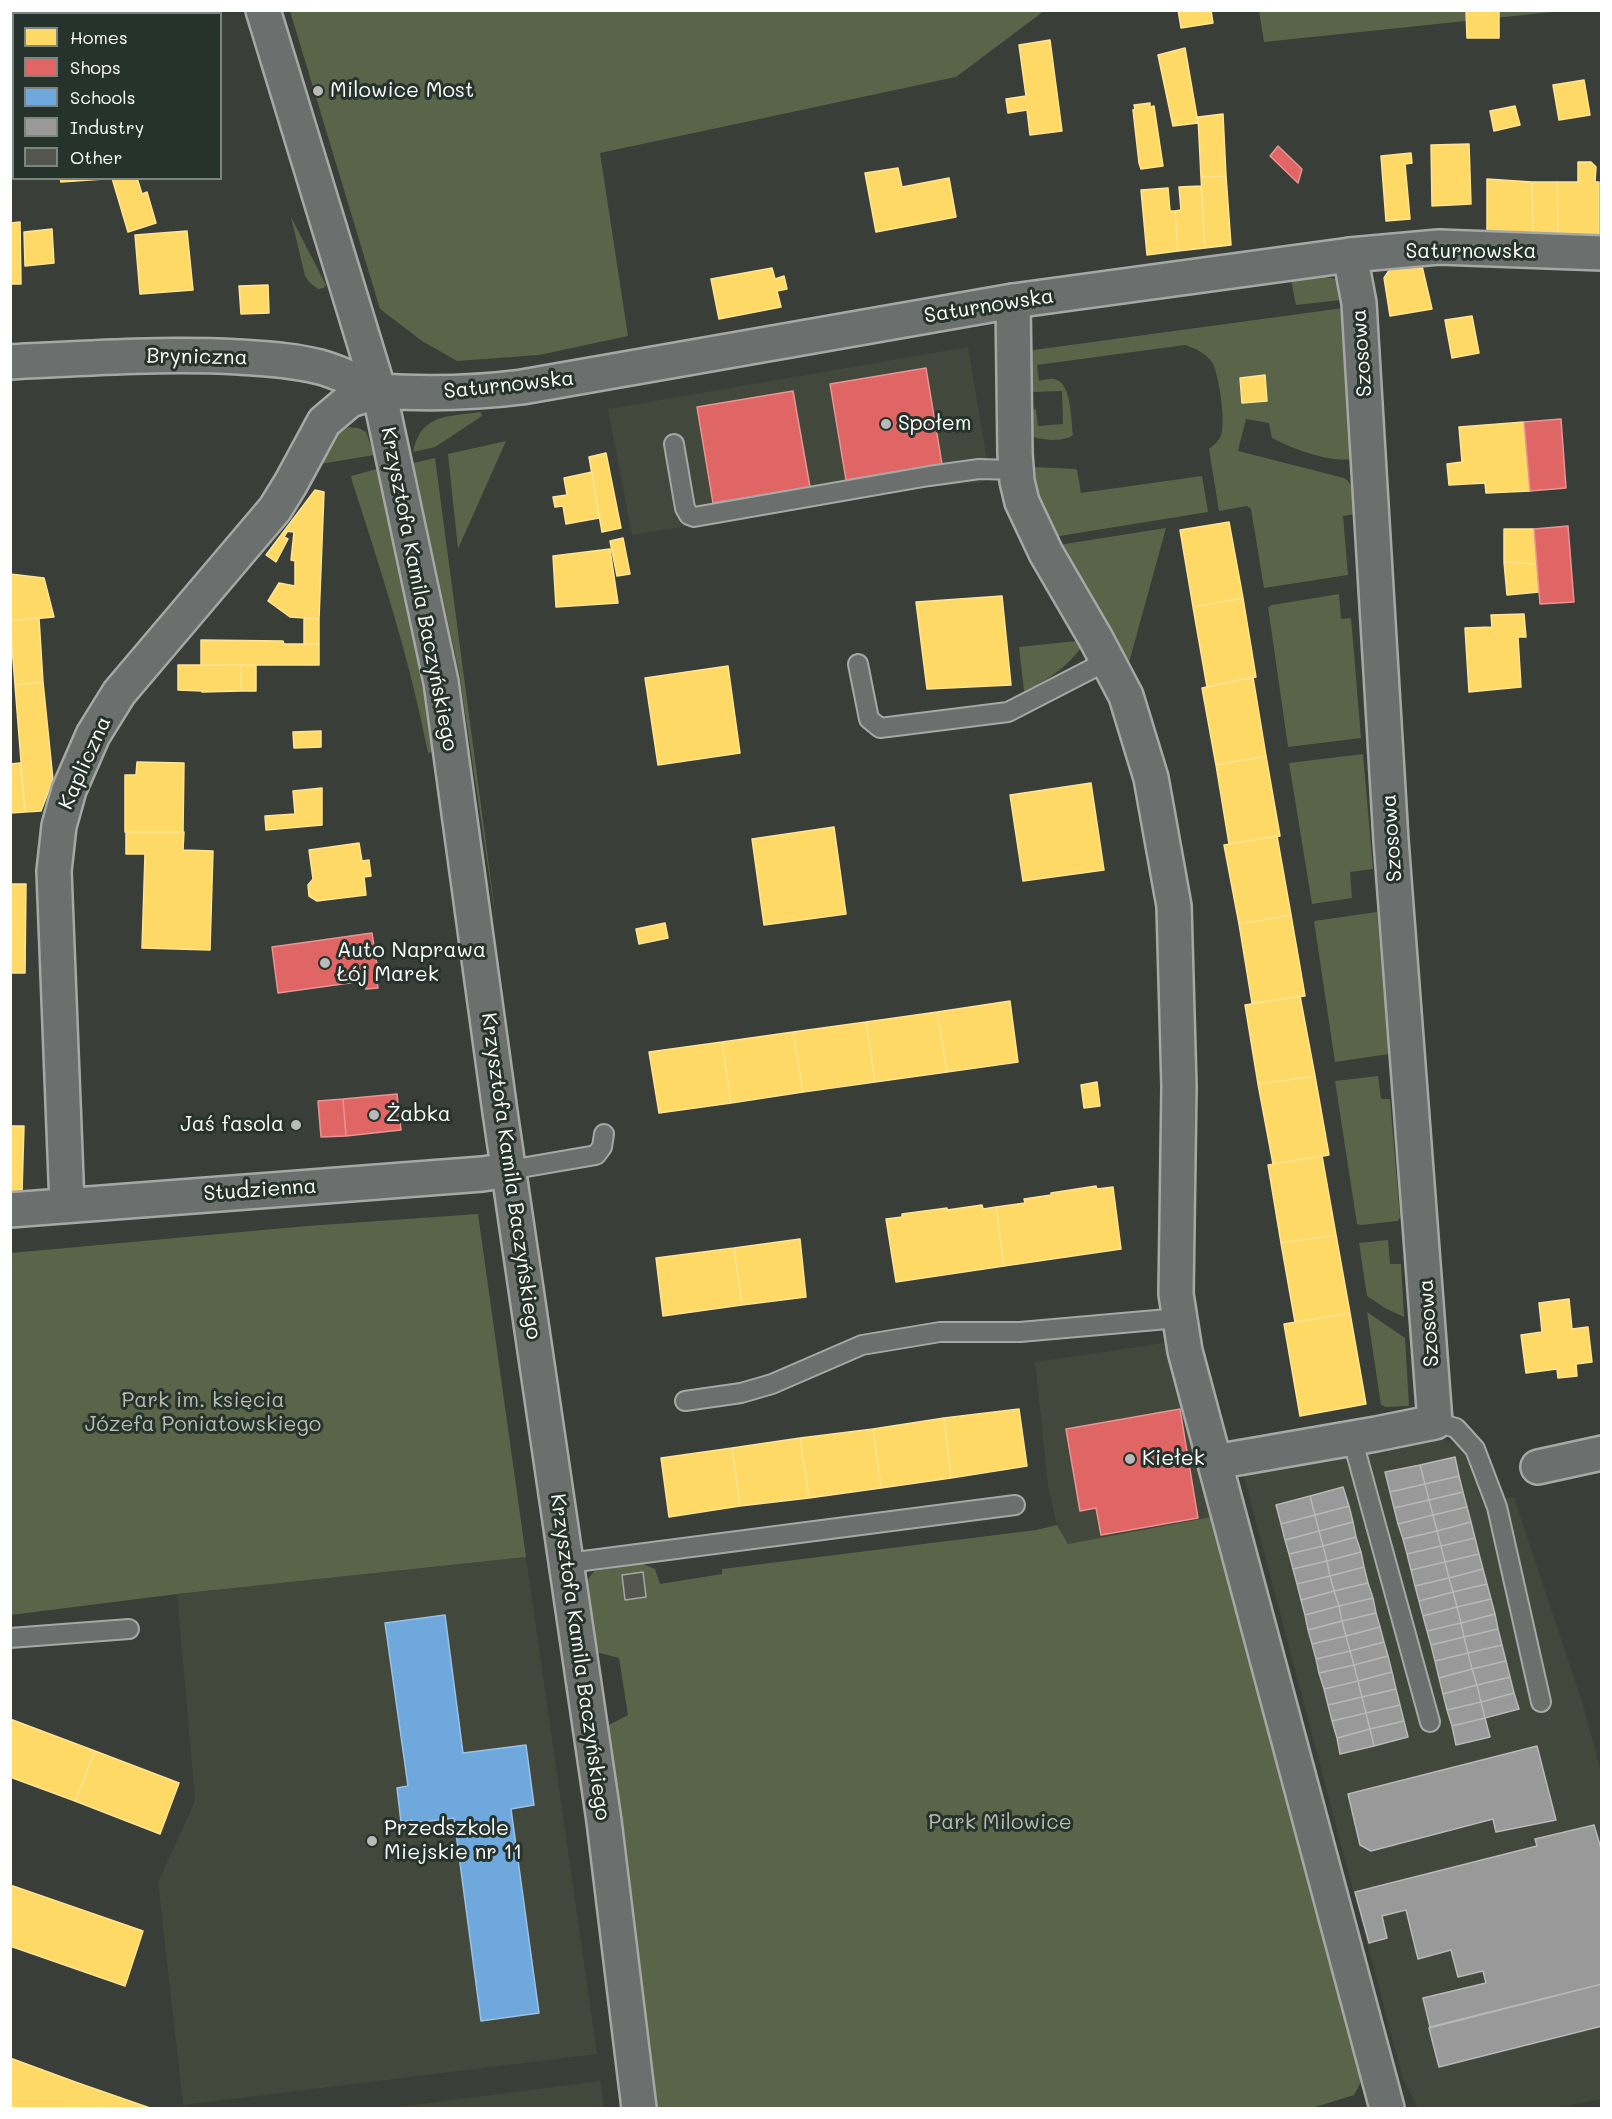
<!DOCTYPE html>
<html>
<head>
<meta charset="utf-8">
<style>
  body { margin:0 }
  #map { position:relative; width:1612px; height:2119px; overflow:hidden; background:#393e38; font-family:Mali,sans-serif }
  canvas { display:block }
  .frame { position:absolute; inset:0; border:12px solid #fff; pointer-events:none }
  .legend { position:absolute; left:12px; top:12px; width:210px; height:168px; box-sizing:border-box; background:#26332d; border:2px solid #7d8581; margin:0; padding:8px 10px; list-style:none; font-size:18px; color:#fff }
  .legend li { display:flex; align-items:center; gap:12px; height:30px }
  .legend b { width:30px; border:2px solid #7d8581 }
</style>
</head>
<body>
<div id="map">
<canvas width="1612" height="2119"></canvas>
<div class="frame"></div>
<ul class="legend">
<li><b style="height:16px;background:#ffd966"></b>Homes</li>
<li><b style="height:16px;background:#e06666"></b>Shops</li>
<li><b style="height:16px;background:#6fa8dc"></b>Schools</li>
<li><b style="height:16px;background:#999"></b>Industry</li>
<li><b style="height:16px;background:#54554f"></b>Other</li>
</ul>
</div>
<script>
const context = document.querySelector('canvas').getContext('2d');
context.lineJoin = 'round';
function paint(path, color) {
  context.fillStyle = color;
  context.fill(path, 'evenodd');
}
function strokePath(path, color, width, dash) {
  context.strokeStyle = color;
  context.lineWidth = width;
  context.lineCap = dash ? 'butt' : 'round';
  context.setLineDash(dash || []);
  context.stroke(path);
}
function label(font, color, halo, rows, align = 'center') {
  context.font = font + ' Mali,sans-serif';
  context.lineWidth = 6;
  context.setLineDash([]);
  context.textBaseline = 'middle';
  context.strokeStyle = halo;
  context.fillStyle = color;
  for (const [text, x, y, turn = 0] of rows) {
    context.save();
    context.translate(x, y);
    context.rotate((+turn || 0) * Math.PI / 180);
    context.textAlign = isNaN(turn) ? turn : align;
    if (halo) context.strokeText(text, 0, 0);
    context.fillText(text, 0, 0);
    context.restore();
  }
}
paint(new Path2D(`
  M968,347L990,478L982,482L923,488L632,535L608,409Z
  M1171,1342L1217,1516L1068,1544L1057,1525L1048,1486L1035,1362Z
  M1432,1433L1464,1449L1483,1501L1514,1497L1582,1701L1601,1771V2099L1555,2108H1418L1403,2079L1243,1473Z
  M526,1557L597,2054L183,2105L158,1882L195,1801L177,1594Z
  M600,2081L604,2108H390Z`), '#42483b');
paint(new Path2D(`
  M1259,10L1562,11L1264,42Z
  M290,11V10L1044,11L956,77L600,153L628,336L539,355L457,361L422,341L380,309Z
  M291,217L326,285L324,288L318,289L310,283L305,276Z
  M1325,277C1343,279 1345,283 1350,299L1296,305L1291,280Z
  M1351,307L1355,458C1335,465 1290,448 1272,438L1269,423L1246,419L1238,451L1344,478C1356,485 1354,502 1355,514L1343,516L1348,575L1264,588L1251,509L1247,506L1219,511L1209,449C1214,445 1219,441 1221,435C1226,424 1219,373 1212,362C1205,353 1195,348 1185,345L1037,365L1039,381C1044,380 1049,378 1054,379C1072,382 1071,421 1073,435C1063,443 1039,440 1028,435L1027,411L1036,409L1038,426L1063,424L1062,391L1032,392V397H1027L1026,351Z
  M481,412L482,416L435,447L413,452C421,413 448,417 481,412Z
  M349,427L358,428L366,432L374,455L320,464C327,447 332,434 349,427Z
  M506,441L458,549L448,454Z
  M435,458L497,927L459,672L413,463Z
  M1034,467L1075,469L1077,470L1081,493L1202,476L1208,512L1047,538L1031,469Z
  M377,469L407,594L424,686L433,752L428,753C410,660 381,570 352,481L351,476Z
  M1166,528L1125,677L1052,546Z
  M1339,594L1341,619L1351,618L1361,738L1288,747L1268,607L1272,605Z
  M1086,640C1071,665 1050,679 1024,691L1019,647Z
  M1363,754L1373,869L1350,872L1352,898L1312,904L1289,763Z
  M1377,912L1389,1054L1335,1062L1314,921Z
  M1378,1076L1381,1099H1390L1400,1217L1398,1221L1361,1225L1357,1224L1335,1081Z
  M478,1214L526,1557L177,1594L11,1615V1253L307,1226Z
  M1388,1240L1390,1264H1401L1404,1317L1385,1308L1367,1296L1359,1243Z
  M1367,1312L1405,1338L1409,1406L1386,1407L1381,1405Z
  M1217,1516L1363,2078L1354,2095L1312,2108H653L607,1726L628,1715L619,1658L596,1652L587,1581L594,1571L643,1564L655,1569L660,1584L722,1574V1569L1036,1530L1057,1525L1068,1544Z`), '#596449');
const homes = new Path2D(`
  M1178,10H1211L1213,23L1181,28Z
  M1466,10H1499V38H1467Z
  M1050,40L1062,131L1030,135L1027,110L1008,113L1006,99L1026,96L1019,45Z
  M1185,48L1198,123L1173,126L1158,55Z
  M1584,80L1590,115L1559,120L1553,85Z
  M1150,103V107L1154,106L1163,166L1141,169L1139,163L1133,110L1135,109L1134,105Z
  M1515,106L1520,125L1494,131L1490,111Z
  M1223,114L1226,176L1201,177L1198,117Z
  M1469,144L1471,204L1432,206L1431,145Z
  M1411,153L1412,163L1405,164L1410,219L1386,221L1381,156Z
  M1578,162H1591L1596,167L1595,182H1599V234L1558,233L1557,182H1578Z
  M898,168L902,187L949,178L956,217L876,232L865,173Z
  M1226,176L1231,245L1205,248L1201,177Z
  M60,178H104V179L61,182Z
  M112,178H137L142,194L147,192L156,223L128,232Z
  M1487,179L1532,182L1533,233H1487Z
  M1532,182H1557L1558,233H1533Z
  M1201,186L1205,248L1178,251L1175,211L1181,210L1179,187Z
  M1168,188L1170,211H1175L1178,251L1147,255L1141,190Z
  M20,222L21,284H10V223Z
  M52,229L54,263L25,266L24,232Z
  M187,231L193,290L140,294L135,235Z
  M1422,266L1432,309L1390,316L1384,278L1390,269Z
  M772,268L775,279L784,276L787,289L777,291L781,307L719,319L711,279Z
  M268,285L269,313L241,314L239,286Z
  M1472,316L1479,353L1452,358L1445,320Z
  M1265,375L1267,401L1242,403L1240,378Z
  M1524,422L1530,491L1486,493L1485,483L1449,485L1447,464L1462,462L1459,427Z
  M606,453L621,528L602,532L589,457Z
  M592,472L599,518L566,524L563,506L555,507L553,497L567,495L564,478Z
  M315,490L324,492L319,619L290,617L268,601L279,583L295,586V561L291,560L294,532L284,531Z
  M1229,522L1243,598L1193,607L1180,530Z
  M1504,529H1534L1537,564L1504,562Z
  M284,531L287,532L284,537L288,539L276,562L266,555Z
  M623,538L630,574L617,576L610,541Z
  M610,549L618,603L556,607L553,556Z
  M1504,562L1537,564L1539,592L1507,595Z
  M10,574L44,578L54,617L10,621Z
  M1002,596L1011,685L927,689L916,602Z
  M1243,598L1256,677L1207,687L1193,607Z
  M1524,614L1526,637H1518L1521,687L1469,692L1465,628L1492,627L1491,615Z
  M39,618L43,682L15,685L10,621Z
  M304,618L319,619V644H304Z
  M201,640L283,641L284,644H319V665H201Z
  M178,665H241V691L202,692V691L178,690Z
  M241,665H256V691H241Z
  M728,666L740,753L658,765L645,678Z
  M1253,677L1266,756L1216,765L1202,688Z
  M43,682L53,780L41,811L25,812L15,685Z
  M321,731V747L294,748L293,732Z
  M1266,756L1280,836L1229,844L1216,765Z
  M137,762L184,763L183,832H125V775H136Z
  M20,763L25,812L10,813V764Z
  M1091,783L1104,870L1023,881L1010,795Z
  M322,788V825L266,830L265,816L295,814L293,791Z
  M834,827L846,914L764,925L752,839Z
  M126,832H184L183,850L213,851L210,950L142,948L145,854H126Z
  M1277,836L1291,915L1239,924L1224,845Z
  M359,843L362,861L369,860L371,876L364,877L366,895L317,901L309,896L308,885L313,879L309,850Z
  M10,884H26L25,973H10Z
  M1291,915L1305,996L1252,1003L1239,924Z
  M665,923L668,938L639,944L636,929Z
  M1300,996L1315,1076L1258,1084L1245,1005Z
  M1010,1001L1018,1062L947,1072L937,1012Z
  M937,1012L947,1072L875,1082L866,1022Z
  M866,1022L875,1082L803,1092L793,1032Z
  M793,1032L803,1092L731,1103L722,1042Z
  M722,1042L731,1103L659,1113L649,1052Z
  M1315,1076L1329,1155L1273,1164L1258,1084Z
  M1097,1082L1100,1106L1084,1108L1081,1085Z
  M10,1126H24L22,1192H10Z
  M1322,1156L1336,1235L1281,1243L1268,1165Z
  M1096,1186L1097,1189L1113,1187L1121,1249L1004,1266L996,1207L1025,1203L1024,1199L1051,1195V1193Z
  M982,1205L983,1209L996,1207L1004,1266L896,1282L886,1219L902,1217V1214L947,1208V1210Z
  M1336,1235L1350,1313L1295,1322L1281,1243Z
  M800,1239L806,1297L742,1305L734,1248Z
  M734,1248L742,1305L663,1316L656,1258Z
  M1569,1299L1572,1329L1588,1327L1592,1362L1576,1364L1577,1376L1558,1378L1557,1369L1526,1373L1521,1335L1542,1332L1539,1303Z
  M1350,1313L1366,1404L1300,1416L1284,1324Z
  M1019,1409L1027,1466L951,1478L944,1418Z
  M944,1418L951,1478L881,1488L873,1429Z
  M873,1429L881,1488L809,1498L800,1438Z
  M800,1438L809,1498L740,1506L732,1448Z
  M732,1448L740,1506L669,1517L661,1458Z
  M10,1719L95,1751L75,1801L10,1777Z
  M95,1751L179,1783L160,1834L75,1801Z
  M10,1885L143,1931L125,1986L10,1946Z
  M10,2058L78,2083L150,2108H10Z`);
paint(homes, '#ffd966');
strokePath(homes, '#ffe494', 1.5);
const shops = new Path2D(`
  M94,10H196V14H94Z
  M1278,146L1302,169L1298,183L1270,156Z
  M926,368L942,464L846,480L830,384Z
  M793,391L810,487L713,503L697,407Z
  M1561,419L1566,488L1530,491L1524,422Z
  M1568,526L1574,602L1540,604L1534,529Z
  M372,933L379,978L377,980L378,988L366,989L364,981L278,993L272,947Z
  M397,1094L401,1130L346,1136L343,1099Z
  M343,1099L346,1136L321,1137L318,1101Z
  M1180,1409L1198,1518L1101,1535L1096,1508L1080,1511L1066,1429Z`);
paint(shops, '#e06666');
strokePath(shops, '#e99494', 1.5);
const schools = new Path2D(`
  M445,1615L463,1753L526,1745L534,1805L511,1809L539,2013L481,2021L454,1818L413,1823L412,1820L401,1822L397,1788L408,1786L385,1623Z`);
paint(schools, '#6fa8dc');
strokePath(schools, '#9ac2e6', 1.5);
const industry = new Path2D(`
  M1455,1457L1459,1476L1425,1484L1420,1465Z
  M1420,1465L1425,1484L1390,1492L1385,1472Z
  M1459,1476L1463,1492L1429,1500L1425,1484Z
  M1425,1484L1429,1500L1394,1508L1390,1492Z
  M1343,1487L1349,1506L1315,1515L1310,1496Z
  M1463,1492L1467,1507L1433,1515L1429,1500Z
  M1310,1496L1315,1515L1281,1524L1276,1505Z
  M1429,1500L1433,1515L1398,1524L1394,1508Z
  M1349,1506L1353,1522L1319,1531L1315,1515Z
  M1467,1507L1471,1522L1437,1531L1433,1515Z
  M1315,1515L1319,1531L1285,1540L1281,1524Z
  M1433,1515L1437,1531L1403,1539L1398,1524Z
  M1353,1522L1356,1537L1323,1546L1319,1531Z
  M1471,1522L1475,1538L1441,1546L1437,1531Z
  M1319,1531L1323,1546L1289,1554L1285,1540Z
  M1437,1531L1441,1546L1407,1554L1403,1539Z
  M1356,1537L1361,1552L1327,1561L1323,1546Z
  M1475,1538L1479,1554L1445,1562L1441,1546Z
  M1323,1546L1327,1561L1293,1569L1289,1554Z
  M1441,1546L1445,1562L1411,1570L1407,1554Z
  M1361,1552L1364,1567L1330,1576L1327,1561Z
  M1479,1554L1483,1569L1449,1578L1445,1562Z
  M1327,1561L1330,1576L1297,1584L1293,1569Z
  M1445,1562L1449,1578L1415,1586L1411,1570Z
  M1364,1567L1368,1583L1334,1591L1330,1576Z
  M1483,1569L1487,1584L1453,1592L1449,1578Z
  M1330,1576L1334,1591L1301,1600L1297,1584Z
  M1449,1578L1453,1592L1419,1601L1415,1586Z
  M1368,1583L1373,1598L1339,1606L1334,1591Z
  M1487,1584L1491,1599L1457,1607L1453,1592Z
  M1334,1591L1339,1606L1305,1615L1301,1600Z
  M1453,1592L1457,1607L1423,1616L1419,1601Z
  M1373,1598L1376,1613L1342,1621L1339,1606Z
  M1491,1599L1495,1614L1461,1623L1457,1607Z
  M1339,1606L1342,1621L1308,1630L1305,1615Z
  M1457,1607L1461,1623L1427,1631L1423,1616Z
  M1376,1613L1380,1627L1346,1636L1342,1621Z
  M1495,1614L1498,1629L1464,1637L1461,1623Z
  M1342,1621L1346,1636L1312,1644L1308,1630Z
  M1461,1623L1464,1637L1431,1645L1427,1631Z
  M1380,1627L1384,1642L1350,1651L1346,1636Z
  M1498,1629L1502,1645L1468,1653L1464,1637Z
  M1346,1636L1350,1651L1316,1659L1312,1644Z
  M1464,1637L1468,1653L1435,1661L1431,1645Z
  M1384,1642L1388,1656L1354,1665L1350,1651Z
  M1502,1645L1506,1661L1472,1669L1468,1653Z
  M1350,1651L1354,1665L1319,1673L1316,1659Z
  M1468,1653L1472,1669L1439,1678L1435,1661Z
  M1388,1656L1392,1672L1358,1681L1354,1665Z
  M1506,1661L1510,1677L1477,1685L1472,1669Z
  M1354,1665L1358,1681L1324,1689L1319,1673Z
  M1472,1669L1477,1685L1443,1694L1439,1678Z
  M1392,1672L1396,1689L1362,1697L1358,1681Z
  M1510,1677L1514,1693L1481,1702L1477,1685Z
  M1358,1681L1362,1697L1328,1705L1324,1689Z
  M1477,1685L1481,1702L1447,1710L1443,1694Z
  M1396,1689L1400,1705L1366,1713L1362,1697Z
  M1514,1693L1519,1709L1485,1718L1481,1702Z
  M1362,1697L1366,1713L1332,1721L1328,1705Z
  M1481,1702L1485,1718L1452,1726L1447,1710Z
  M1400,1705L1404,1721L1370,1729L1366,1713Z
  M1366,1713L1370,1729L1337,1738L1332,1721Z
  M1485,1718L1490,1737L1456,1745L1452,1726Z
  M1404,1721L1408,1737L1374,1746L1370,1729Z
  M1370,1729L1374,1746L1340,1754L1337,1738Z
  M1537,1746L1556,1820L1496,1832L1493,1819L1371,1851L1360,1845L1348,1794Z
  M1594,1825L1602,1852V1984L1430,2027L1423,1998L1486,1983L1483,1971L1458,1977L1451,1950L1418,1959L1406,1910L1382,1916L1387,1938L1369,1943L1355,1892L1537,1846L1535,1839Z
  M1602,1984V2026L1439,2067L1429,2028Z`);
paint(industry, '#999');
strokePath(industry, '#b8b8b8', 1.5);
const building = new Path2D(`
  M643,1572L646,1597L625,1600L622,1575Z`);
paint(building, '#54554f');
strokePath(building, '#a6a8a5', 1.5);
const lane = new Path2D(`
  M674,444L685,508L689,515L694,517L929,476L979,469L1016,470
  M858,664L869,719L880,728L1008,712L1107,661
  M509,1170L596,1155L602,1147L604,1134
  M685,1401L741,1393L772,1384L862,1345L940,1332H1020L1179,1318
  M1435,1422L1456,1428L1475,1449L1497,1507L1541,1702
  M1352,1438L1430,1722
  M568,1563L1015,1505
  M10,1638L129,1629`);
const street = new Path2D(`
  M1013,301L1015,453L1017,481L1022,502L1046,553L1096,639L1126,696L1151,778L1174,906L1179,1087L1176,1294L1185,1351L1387,2108
  M10,362C86,358 163,353 239,357C266,359 293,360 320,367C341,373 360,382 379,391
  M67,1205L54,871L59,826L69,790L93,735L119,693L275,509L291,483L324,422L350,400L379,391
  M10,1210L482,1174L509,1170
  M1215,1462L1376,1434L1435,1422L1391,840L1359,303L1350,255
  M1538,1467L1602,1453`);
const secondary = new Path2D(`
  M263,10L379,391L441,682L500,1112L604,1821L639,2108
  M379,391C427,394 475,393 522,387L1013,301L1350,255L1439,247L1602,253`);
strokePath(lane, '#a6a8a5', 22);
strokePath(street, '#a6a8a5', 38);
strokePath(secondary, '#a6a8a5', 38);
strokePath(lane, '#6b6f6d', 18);
strokePath(street, '#6b6f6d', 33);
strokePath(secondary, '#6b6f6d', 33);
for (const [x, y, r, color] of [
  [318,91,6,"#babbb9"],
  [886,424,6,"#babbb9"],
  [325,963,6,"#babbb9"],
  [374,1115,6,"#babbb9"],
  [296,1125,6,"#babbb9"],
  [1130,1459,6,"#babbb9"],
  [372,1841,6,"#babbb9"]
]) {
  const dot = new Path2D();
  dot.arc(x, y, r, 0, 2 * Math.PI);
  context.fillStyle = color;
  context.fill(dot);
  strokePath(dot, '#26332d', 2);
}
label('21px', '#fff', '#26332d', [
  ["Milowice Most",330,91],
  ["Społem",898,424],
  ["Auto Naprawa",337,951],
  ["Łój Marek",337,975],
  ["Żabka",386,1115],
  ["Jaś fasola",284,1125,"right"],
  ["Kiełek",1142,1459],
  ["Przedszkole",384,1829],
  ["Miejskie nr 11",384,1853]
], 'left');
label('21px', '#fff', '#26332d', [
  ["Saturnowska",1471,252],
  ["Saturnowska",989,306,-9],
  ["Szosowa",1362,353,-94],
  ["Bryniczna",197,357,1],
  ["Saturnowska",509,385,-6],
  ["Krzysztofa Kamila Baczyńskiego",419,589,79],
  ["Kapliczna",85,763,-66],
  ["Szosowa",1392,838,-94],
  ["Krzysztofa Kamila Baczyńskiego",511,1176,82],
  ["Studzienna",260,1190,-4],
  ["Szosowa",1429,1323,-94],
  ["Krzysztofa Kamila Baczyńskiego",580,1657,82]
]);
label('21px', '#b7bcae', '#26332d', [
  ["Park im. księcia",203,1401],
  ["Józefa Poniatowskiego",203,1425],
  ["Park Milowice",1000,1823]
]);
</script>
</body>
</html>
